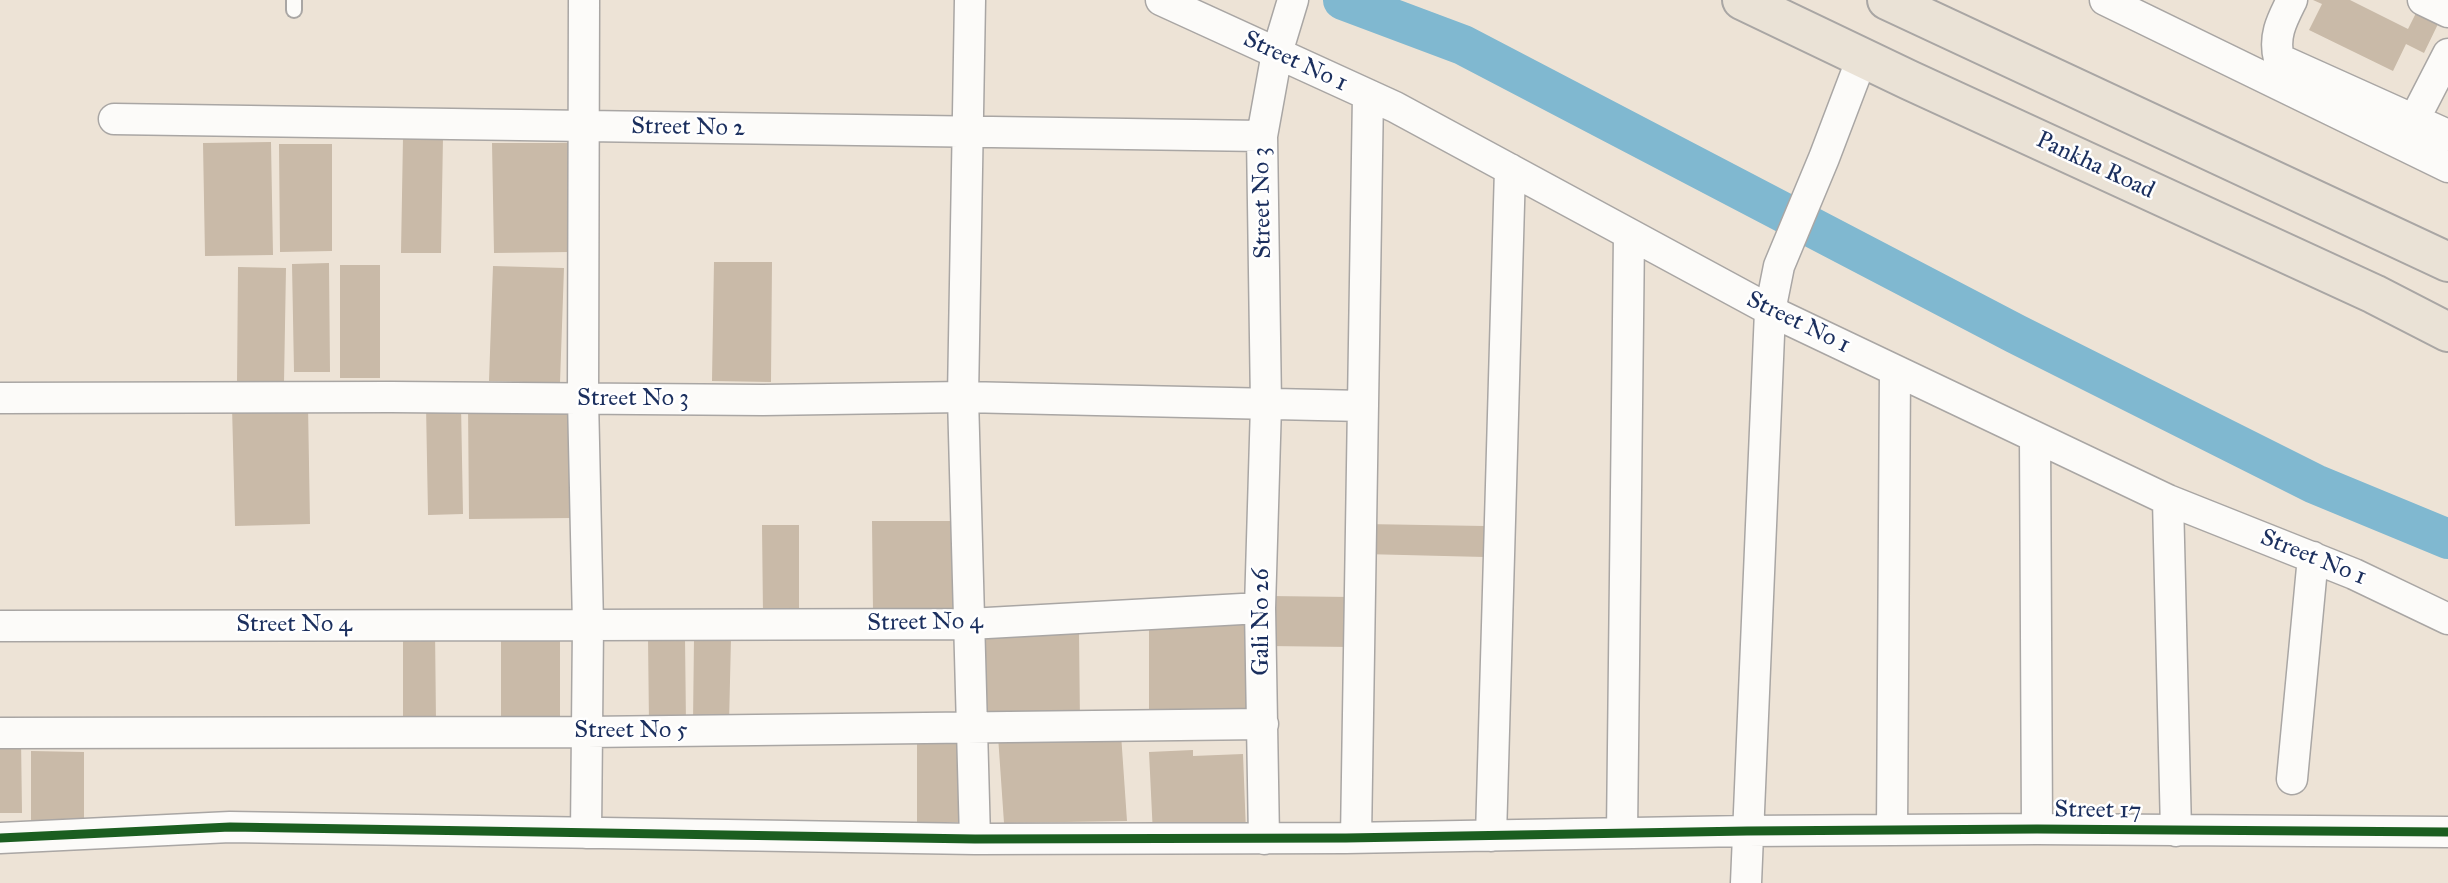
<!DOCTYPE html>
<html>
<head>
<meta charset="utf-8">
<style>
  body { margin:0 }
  canvas { display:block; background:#ede3d6 }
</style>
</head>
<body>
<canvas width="2448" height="883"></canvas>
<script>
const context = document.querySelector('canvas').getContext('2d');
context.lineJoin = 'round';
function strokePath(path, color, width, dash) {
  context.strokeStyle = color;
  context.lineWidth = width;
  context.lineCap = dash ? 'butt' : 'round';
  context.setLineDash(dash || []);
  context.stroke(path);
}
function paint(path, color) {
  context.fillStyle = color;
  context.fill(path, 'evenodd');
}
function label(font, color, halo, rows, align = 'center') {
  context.font = font + ' "IM FELL Great Primer",serif';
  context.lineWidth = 5;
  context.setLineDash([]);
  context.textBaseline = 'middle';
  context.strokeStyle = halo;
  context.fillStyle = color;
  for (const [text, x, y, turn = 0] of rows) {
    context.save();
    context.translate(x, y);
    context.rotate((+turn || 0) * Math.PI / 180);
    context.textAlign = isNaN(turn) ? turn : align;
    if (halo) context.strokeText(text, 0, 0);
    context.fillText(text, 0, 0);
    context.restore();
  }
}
strokePath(new Path2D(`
  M1343,0L1463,45L2016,334L2315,484L2448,539`), '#80b8d0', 40);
paint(new Path2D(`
  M2313,0H2350L2408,29L2416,13L2438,24L2424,53L2406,44L2393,71L2309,30L2322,4Z
  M403,137H443L441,253H401Z
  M271,142L273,255L205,256L203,143Z
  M492,143H569L570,252L494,253Z
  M279,144H332V251L280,252Z
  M714,262H772L771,382L712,381Z
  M329,263L330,372H294L292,264Z
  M340,265H380V378H340Z
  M493,266L564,268L560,383L489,381Z
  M238,267L286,268L284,383H237Z
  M573,402V518L469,519L468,403Z
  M308,404L310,524L235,526L232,406Z
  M461,404L463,514L428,515L426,405Z
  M872,521H956V612H873Z
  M1364,524L1485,526V557L1363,554Z
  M762,525H799V616H763Z
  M1269,596L1352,597L1351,647L1268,646Z
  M1256,621L1257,713L1210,709L1149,710V622Z
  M435,628L436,723H403V629Z
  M981,631H1079L1080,724H981Z
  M648,637H685L686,725H649Z
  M694,638H731L729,724L693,723Z
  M501,639H560V722H501Z
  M1121,734L1127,821L1004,823L998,736Z
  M917,736L958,737V822H917Z
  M21,738L22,813H0V739Z
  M1193,750V756L1243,754L1246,832L1153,835L1149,752Z
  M31,751L84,752V821H31Z`), '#c9baa8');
const lane = new Path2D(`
  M294,10V0`);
const street = new Path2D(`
  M584,0L583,398L588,625L969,624L1260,608
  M970,0L963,397L975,839
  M1161,0L1395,107L1781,316L2168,500L2354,574L2448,619
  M2105,0L2448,167
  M2292,0C2282,20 2273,36 2279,59L2448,135
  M2423,0L2448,12
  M114,119L1262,136
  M2414,120L2448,54
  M0,398L391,397L763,400L963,397L1363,406
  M2035,437L2037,829
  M2168,500L2176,831
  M0,626L588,625L586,833
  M0,733L587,732L1263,724
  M2292,779L2313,557
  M1892,830L1895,371
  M1622,833L1629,235
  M1491,836L1510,169
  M0,838L230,827L975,839L1346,838L1747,831L2037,829L2448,832
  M1356,838L1368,95
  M1264,839L1260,608L1266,405L1262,136L1277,53L1293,0
  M1746,883L1770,311L1779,266L1824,158L1862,58`);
const primary = new Path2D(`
  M1742,0L1909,80L2374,294L2448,332
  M1887,0L2448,262`);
strokePath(lane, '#a9a6a4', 18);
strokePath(street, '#a9a6a4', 33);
strokePath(primary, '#a9a6a4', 42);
strokePath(lane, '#fcfbf9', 14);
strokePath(street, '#fcfbf9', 30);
strokePath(primary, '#eae2d6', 38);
strokePath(new Path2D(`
  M0,838L230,827L975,839L1346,838L1747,831L2037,829L2448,832`), '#1b5e20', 9);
label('24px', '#1b2f5e', '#fff', [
  ["Street No 1",1295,62,25],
  ["Street No 2",688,128,1],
  ["Pankha Road",2095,166,25],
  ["Street No 3",1263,203,-91],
  ["Street No 1",1798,323,26],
  ["Street No 3",633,399],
  ["Street No 1",2313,558,22],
  ["Gali No 26",1262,622,-90],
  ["Street No 4",925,623,-1],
  ["Street No 4",294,625],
  ["Street No 5",631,731],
  ["Street 17",2098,811,1]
]);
</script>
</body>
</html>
